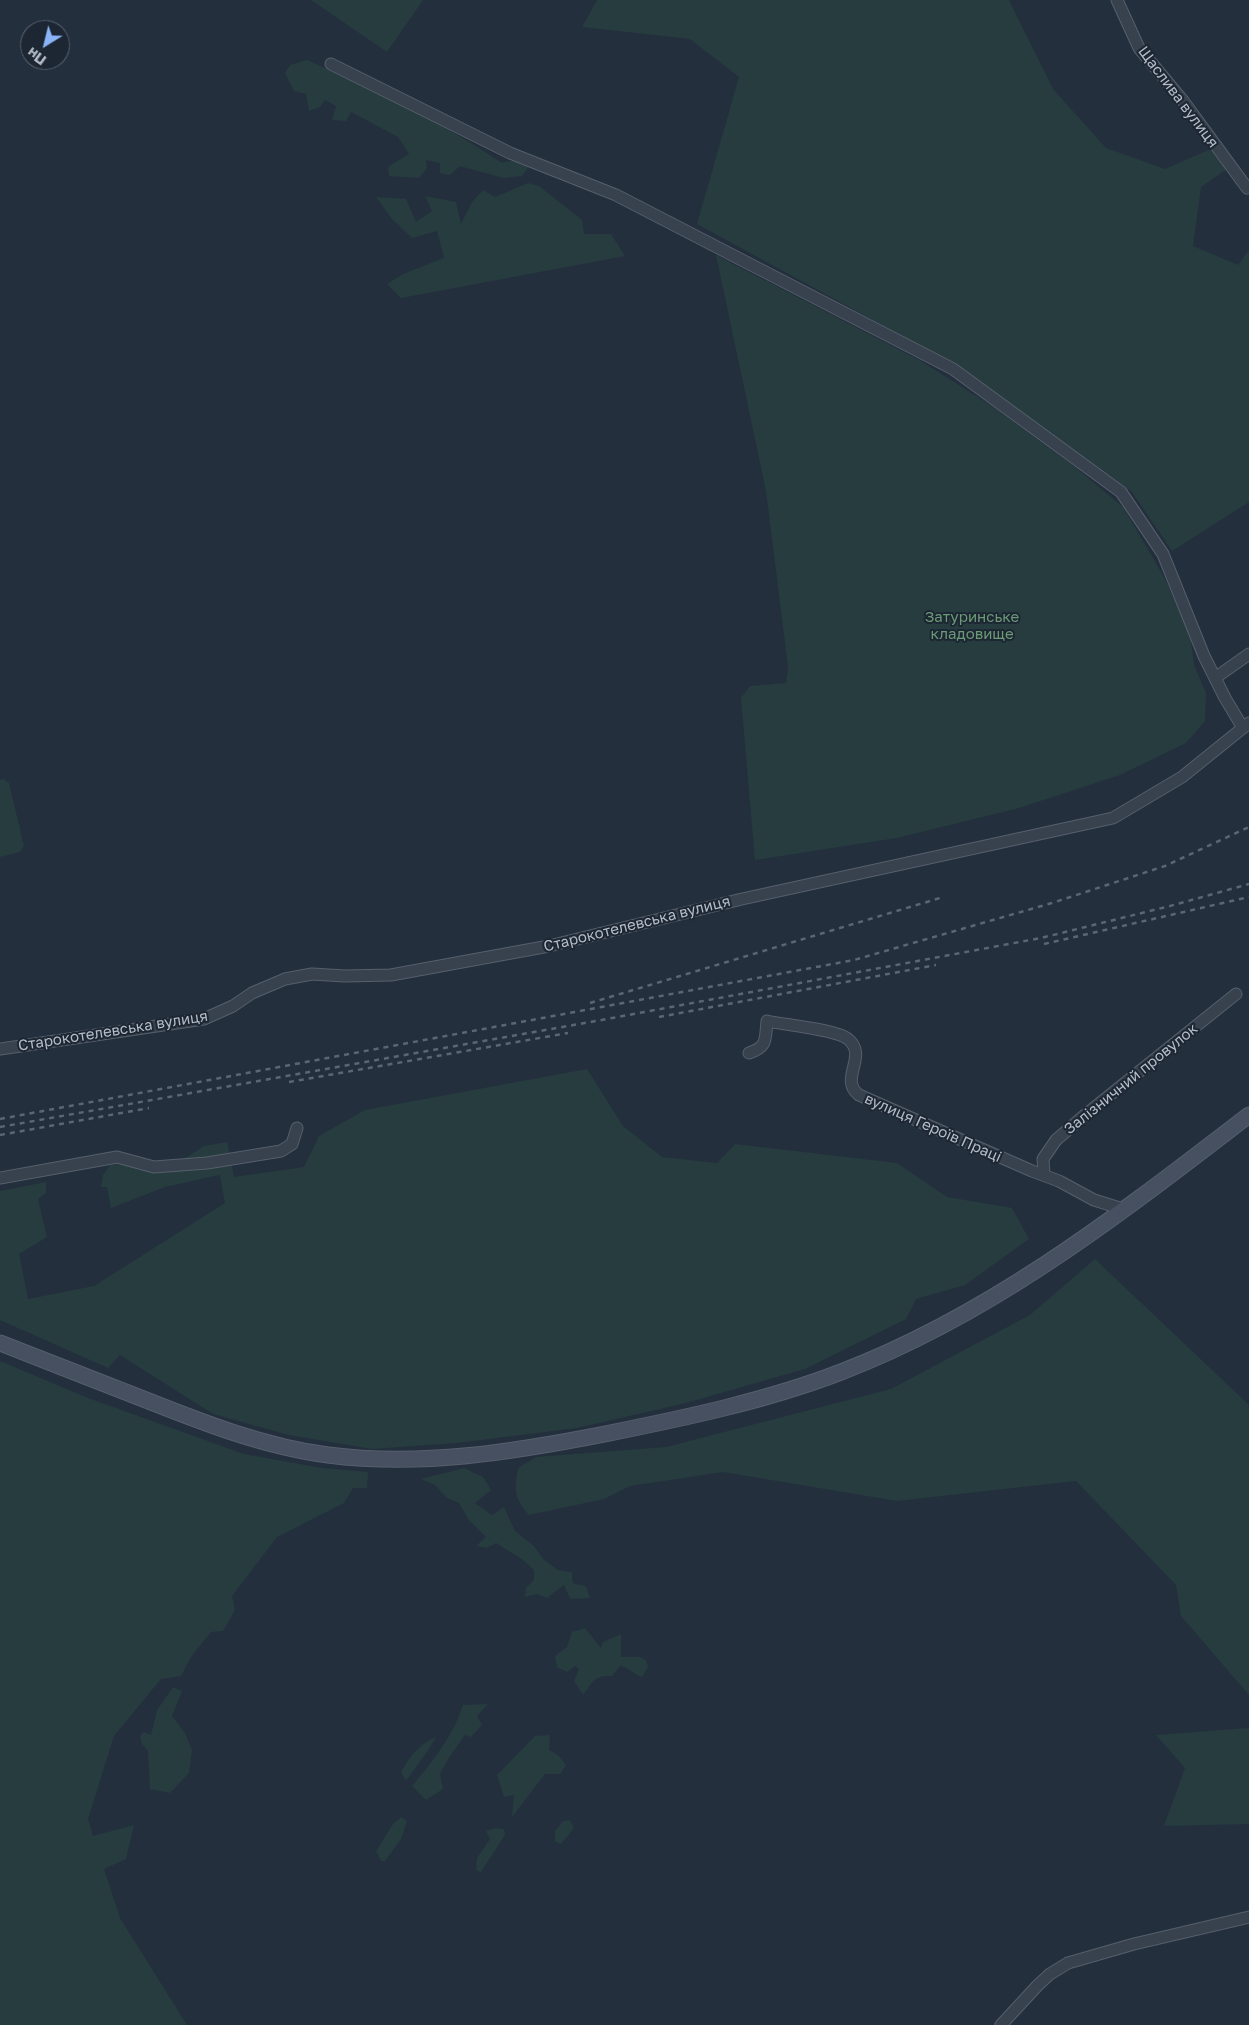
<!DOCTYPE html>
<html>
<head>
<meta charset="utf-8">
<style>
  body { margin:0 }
  #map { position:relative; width:1249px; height:2025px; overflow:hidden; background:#242f3e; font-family:"Golos Text",sans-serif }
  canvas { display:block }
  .north { position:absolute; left:20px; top:20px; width:50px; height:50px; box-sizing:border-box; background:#1d2633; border:1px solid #59626f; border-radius:50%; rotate:216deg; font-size:14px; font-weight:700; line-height:20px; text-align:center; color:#b4bcc9 }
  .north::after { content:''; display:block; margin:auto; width:18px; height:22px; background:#8ab4f8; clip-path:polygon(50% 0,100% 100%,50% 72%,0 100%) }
</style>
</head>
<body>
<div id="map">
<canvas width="1249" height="2025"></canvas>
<div class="north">Пн</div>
</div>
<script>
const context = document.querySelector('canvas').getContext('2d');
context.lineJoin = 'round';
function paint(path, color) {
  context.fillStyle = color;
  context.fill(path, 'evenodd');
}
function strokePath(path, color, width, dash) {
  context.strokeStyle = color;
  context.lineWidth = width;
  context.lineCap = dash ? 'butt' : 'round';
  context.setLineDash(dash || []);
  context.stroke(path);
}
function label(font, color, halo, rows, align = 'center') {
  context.font = font + ' "Golos Text",sans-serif';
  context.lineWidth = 4;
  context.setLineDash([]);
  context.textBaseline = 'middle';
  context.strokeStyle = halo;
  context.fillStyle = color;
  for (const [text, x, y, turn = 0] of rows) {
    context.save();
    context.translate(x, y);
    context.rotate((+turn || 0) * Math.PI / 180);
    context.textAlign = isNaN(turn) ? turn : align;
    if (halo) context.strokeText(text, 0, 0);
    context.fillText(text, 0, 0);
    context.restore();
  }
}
paint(new Path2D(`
  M311,0H423L387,52Z
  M597,0H1009L1053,89L1106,148L1165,169L1213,148L1227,169L1201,187L1193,246L1238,265L1249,250V502L1172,551L1132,492L959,367L697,224L739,77L690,39L582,27Z
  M307,60C374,90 442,122 502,163L515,160L529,166L522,176L503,178L460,166L450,175L440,173V163L426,160L427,168L419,178L389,176L388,167L409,154L398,137L351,112L346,121L332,120L336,106L325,100L320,107L309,111L306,94L294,91L285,73L290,65Z
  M528,183L539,186L582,220L584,234H611L625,256L401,298L387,284L403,274L444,258L437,231L412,238L392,219L376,197L406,199L416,222L432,211L425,196L456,202L461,224L472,202L483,190L495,197Z
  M716,255L921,361L995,408L1075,467L1123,507L1164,577L1190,634L1194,665L1206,693L1205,721L1186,743L1120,775L1019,808L897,838L755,860L741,698L750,686L786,683L788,667L766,491Z
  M4,779L9,783L24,846L20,852L0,857V780Z
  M587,1069L623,1126L662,1157L717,1163L735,1144L897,1163L947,1197L1012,1208L1029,1239L965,1285L916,1299L906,1319L805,1369L686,1403L577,1428L457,1443L372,1449L289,1435L213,1414L120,1355L108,1368L0,1320V1191L46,1182V1193L38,1199L47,1237L19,1254L28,1299L94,1286L225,1203L220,1175L165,1187L111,1208L107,1187H101L103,1175L110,1165L184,1159L204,1146L227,1142L234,1177L304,1167L319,1136L365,1110Z
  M1095,1259L1249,1405V1695L1181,1616L1176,1585L1076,1481L897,1501L723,1472L630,1486L604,1499L529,1515C514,1498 514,1490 518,1468L536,1457L666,1447L891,1389L1030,1315Z
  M0,1361L88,1398L244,1454L322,1468L368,1472L367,1488H353L344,1503L277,1537L232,1596L235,1610L223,1631L211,1632L191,1657L181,1676L161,1679L114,1736L88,1819L93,1836L134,1825L126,1859L104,1869L120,1918L187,2025H0Z
  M464,1468L483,1477L491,1490L475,1503L492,1515L504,1507L515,1531L534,1546L543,1559L558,1570L572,1572V1580L574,1584L586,1586L590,1598L570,1599L564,1585L547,1598L537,1594L525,1597L526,1588L534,1580V1570L523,1560L496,1543L487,1548L476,1546L486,1537L468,1519L459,1503L447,1498L435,1485L421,1479Z
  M585,1628L601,1648L603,1642L621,1634V1657H640L646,1660L648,1667L642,1677C633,1674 629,1667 620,1666L612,1676C594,1675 593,1682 583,1695L574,1681L579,1669L575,1666L567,1672L557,1667L555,1656L567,1647L572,1632Z
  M173,1687L182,1691L172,1716L185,1733L192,1750L189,1773L170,1793L150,1789L148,1751L142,1744L140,1736L144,1732L151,1735L157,1710Z
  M488,1704L477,1716L482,1725L471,1737L465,1735L448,1759L440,1774L443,1789L426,1800L412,1786C433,1761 453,1736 463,1705Z
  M1249,1728V1824L1164,1826L1185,1768L1156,1735Z
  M550,1735L549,1750L558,1755L566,1765L560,1774H545L512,1817L514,1795L504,1797L497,1775L535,1736Z
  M436,1737L429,1749L406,1781L401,1772C410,1756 419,1744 436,1737Z
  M401,1817L407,1821L401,1839L385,1861H381L376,1851L393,1824Z
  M570,1820L574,1828L561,1844L555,1841V1831L563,1821Z
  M495,1828L504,1829L505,1835L481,1872L476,1870L477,1858L490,1839L486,1831Z`), '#263c3f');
const street = new Path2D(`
  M1117,0L1139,48L1184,102L1247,188L1249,187
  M331,64L510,153L616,195L953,369L1121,492L1163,554L1204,656L1225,698L1243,728
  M1215,678L1249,654
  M0,1049L204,1019L233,1006L252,993L285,979L312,974L345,976L391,975L549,946L742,899L1113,818L1182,777L1249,723
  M749,1053C768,1047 765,1039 767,1021C785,1025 835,1029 848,1039C869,1056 838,1079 859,1095L1032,1171L1059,1181L1094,1200L1123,1209
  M1044,1174L1043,1159L1056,1140L1085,1115L1236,994
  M0,1178L117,1157L154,1167L207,1163L281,1151L292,1144L297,1128
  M1001,2025L1038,1985L1050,1974L1068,1963L1134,1944L1249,1917`);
const secondary = new Path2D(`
  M0,1343C49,1362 97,1381 146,1400C204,1423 265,1447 328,1455C421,1467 513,1452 605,1434C684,1418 766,1401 841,1372C993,1314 1121,1213 1249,1115`);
strokePath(street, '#565f6c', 13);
strokePath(secondary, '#565f6c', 17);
strokePath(street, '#38414e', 11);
strokePath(secondary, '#465061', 15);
strokePath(new Path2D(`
  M1044,944L1249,897
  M590,1003L940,898
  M659,1017L936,965
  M289,1082L568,1033
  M0,1119L854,960L1052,903L1165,866L1249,827
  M0,1127L596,1021L1041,938L1170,906L1249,884
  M0,1135L149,1108`), '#5a6575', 2.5, [5, 5]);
label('15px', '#b4bcc9', '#1d2633', [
  ["Щаслива вулиця",1178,97,53],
  ["Старокотелевська вулиця",637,924,-14],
  ["Старокотелевська вулиця",113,1031,-9],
  ["Залізничний провулок",1131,1079,-39],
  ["вулиця Героїв Праці",933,1128,24]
]);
label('15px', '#6b9a76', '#1d2633', [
  ["Затуринське",972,617],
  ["кладовище",972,634]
]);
</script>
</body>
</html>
